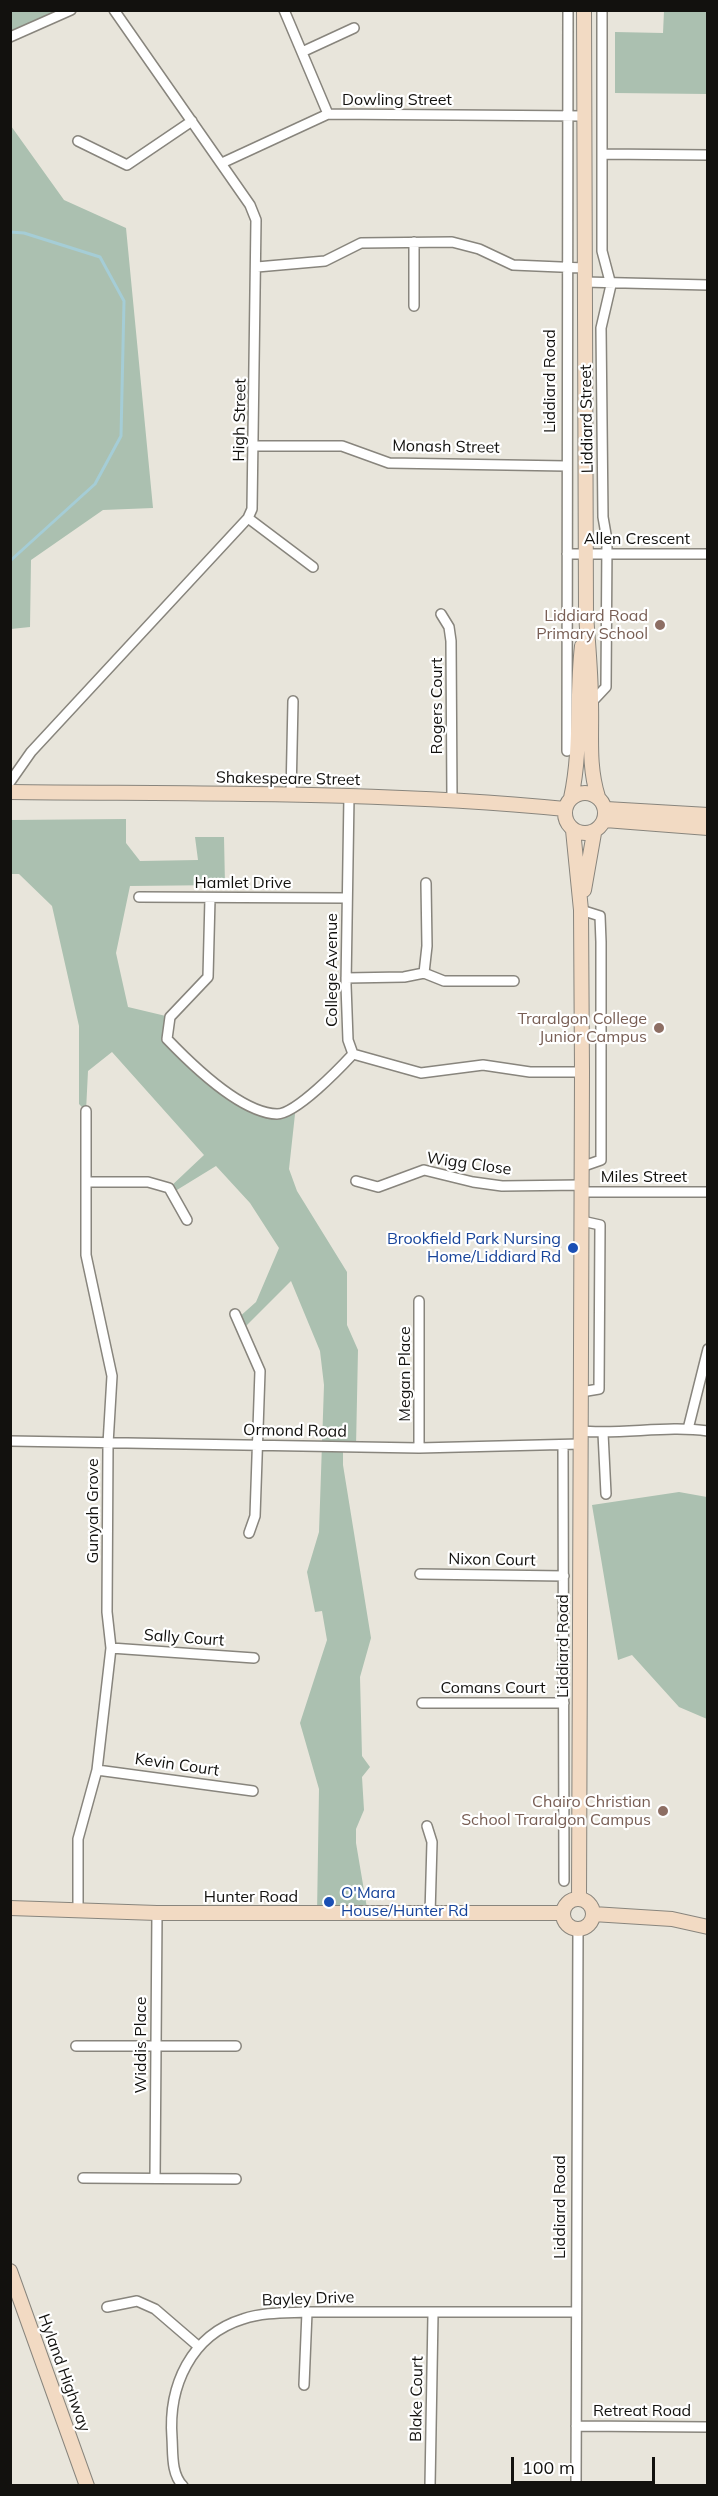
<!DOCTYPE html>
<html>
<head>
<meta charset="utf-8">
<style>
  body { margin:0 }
  #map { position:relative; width:718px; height:2496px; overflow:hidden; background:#e8e5db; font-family:Mulish,sans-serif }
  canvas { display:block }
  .frame { position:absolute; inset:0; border:12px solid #12110e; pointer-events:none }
  .scale { position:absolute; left:511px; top:2457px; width:144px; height:27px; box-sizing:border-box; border:3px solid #12110e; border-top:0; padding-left:8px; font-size:18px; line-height:21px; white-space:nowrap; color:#12110e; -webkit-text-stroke:4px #fff; paint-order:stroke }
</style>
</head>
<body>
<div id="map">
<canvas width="718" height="2496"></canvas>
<div class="frame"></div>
<div class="scale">100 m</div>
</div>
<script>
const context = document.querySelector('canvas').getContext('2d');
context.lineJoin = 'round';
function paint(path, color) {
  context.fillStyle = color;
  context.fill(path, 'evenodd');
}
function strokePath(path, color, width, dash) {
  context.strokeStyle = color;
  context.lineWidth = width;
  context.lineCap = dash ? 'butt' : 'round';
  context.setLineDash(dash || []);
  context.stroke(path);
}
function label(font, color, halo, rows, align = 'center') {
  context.font = font + ' Mulish,sans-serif';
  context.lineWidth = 4.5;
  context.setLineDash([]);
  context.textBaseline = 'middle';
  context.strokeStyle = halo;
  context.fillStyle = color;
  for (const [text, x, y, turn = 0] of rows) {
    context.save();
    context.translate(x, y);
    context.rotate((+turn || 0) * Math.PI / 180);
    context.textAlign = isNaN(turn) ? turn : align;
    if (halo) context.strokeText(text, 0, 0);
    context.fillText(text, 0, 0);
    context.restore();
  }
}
paint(new Path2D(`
  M11,11H61L11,31Z
  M664,11H707V94L615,93V32L663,33Z
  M11,126L64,200L126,228L153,508L103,510L31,560L30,627L11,629Z
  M126,819V843L140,861L198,860L195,837H224L225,885L130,886L116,953L128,1007L170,1017L166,1031L183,1057L257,1108L279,1111L296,1105L289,1169L297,1191L347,1272V1325L358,1350L356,1447H343V1465L371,1638L360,1677L362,1756L370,1767L362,1777L364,1810L356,1829V1843L368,1914H317L319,1789L300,1723L327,1640L322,1611L315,1612L307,1572L319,1532L324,1385L320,1351L291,1281L243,1329L237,1319L256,1302L279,1248L250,1203L216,1166L172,1193L169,1188L204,1155L112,1052L88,1071L86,1111L79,1104V1026L52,906L19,874H11L10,820Z
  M679,1492L707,1497V1719L679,1707L632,1655L618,1660L592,1505Z`), '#abc0b0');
strokePath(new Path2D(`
  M10,232L24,233L100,257L124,301L121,436L95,484L10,561`), '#a5cdd6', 3);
const street = new Path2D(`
  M284,10L328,114
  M10,37L71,10
  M302,52L354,28
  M78,141L127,165L192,121
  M602,154L708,155
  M222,163L328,114L583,116
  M414,242V306
  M257,267L325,261L361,243L452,242L479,249L513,265L584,268
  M584,282L708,285
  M255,446H342L389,463L566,466
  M248,518L313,567
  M567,554H708
  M441,614L449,627L451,641L452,800
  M591,703L606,687L607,540L603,517L601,328L611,285L602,251V10
  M567,751L568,10
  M10,782L31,752L248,518L252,509L256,220L250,205L114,10
  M291,795L293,701
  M349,796L346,985L348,1040L353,1054L421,1073L483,1065L530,1072H582
  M139,897L347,898
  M210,898L208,977L170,1017L167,1039C191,1064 241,1113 277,1114C296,1114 340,1068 353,1054
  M424,973L427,946L426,883
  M346,978L404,977L424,973L444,981H514
  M581,1167L601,1160V942L600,916L581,910
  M356,1181L378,1187L424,1170L473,1182L502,1186L581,1185
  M86,1182H148L169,1188L187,1220
  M581,1192H708
  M419,1301V1448
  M235,1314L260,1371L255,1516L249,1533
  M581,1392L599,1389L600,1225L582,1221
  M688,1429L708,1349
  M580,1431C623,1435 666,1425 708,1431
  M603,1433L606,1494
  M10,1441L419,1448L580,1444
  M563,1446L564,1881
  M420,1574L564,1576
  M111,1648L254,1658
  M422,1703H564
  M97,1770L253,1791
  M427,1826L432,1842L430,1914
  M78,1911V1839L97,1770L111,1648L107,1612L108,1444L112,1376L86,1255V1111
  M76,2046H236
  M83,2178L236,2179
  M155,2178L157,1913
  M107,2307L137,2301L155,2309L198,2346
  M304,2385L307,2312
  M576,2426L708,2427
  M183,2486C171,2474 173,2453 172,2438C168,2386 191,2335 243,2319C264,2312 286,2313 307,2312H576
  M430,2486L433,2314
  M576,2486L578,1929`);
const secondary = new Path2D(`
  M584,10L586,614C588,644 591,674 591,703C592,736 588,765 598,797
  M10,792C195,794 381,791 565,809
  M565 813a20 20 0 1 1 40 0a20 20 0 1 1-40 0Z
  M571,798C582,748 576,696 582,646
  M606,809L708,815
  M605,820L708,828
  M573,830L581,910L582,1072L579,1899
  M584,890L594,833
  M563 1914a15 15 0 1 1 30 0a15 15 0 1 1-30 0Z
  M10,1908L157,1913H563
  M593,1914L672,1919L708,1927
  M10,2271L87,2486`);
strokePath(street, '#88857d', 12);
strokePath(secondary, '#88857d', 16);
strokePath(street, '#fff', 9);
strokePath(secondary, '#f2dac3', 14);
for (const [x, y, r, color] of [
  [660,625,6,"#8d6e63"],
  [659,1028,6,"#8d6e63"],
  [573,1248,6,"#1a4fb4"],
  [663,1811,6,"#8d6e63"],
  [329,1902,6,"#1a4fb4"]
]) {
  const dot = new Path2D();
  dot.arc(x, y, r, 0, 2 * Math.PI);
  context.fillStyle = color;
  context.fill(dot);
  strokePath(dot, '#fff', 2);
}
label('16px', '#12110e', '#fff', [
  ["Dowling Street",397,100],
  ["Liddiard Road",550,381,-90],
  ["Liddiard Street",587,419,-91],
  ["High Street",240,420,-89],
  ["Monash Street",446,447,1],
  ["Allen Crescent",637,539],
  ["Rogers Court",437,706,-90],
  ["Shakespeare Street",288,779,1],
  ["Hamlet Drive",243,883],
  ["College Avenue",332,970,-90],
  ["Wigg Close",469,1164,8],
  ["Miles Street",644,1177],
  ["Megan Place",405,1374,-90],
  ["Ormond Road",295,1431,1],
  ["Gunyah Grove",93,1511,-90],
  ["Nixon Court",492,1560,1],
  ["Sally Court",184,1638,4],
  ["Liddiard Road",563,1646,-90],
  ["Comans Court",493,1688],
  ["Kevin Court",177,1765,8],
  ["Hunter Road",251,1897],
  ["Widdis Place",141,2045,-90],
  ["Liddiard Road",560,2207,-90],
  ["Bayley Drive",308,2299,-2],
  ["Hyland Highway",64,2373,70],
  ["Blake Court",417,2399,-89],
  ["Retreat Road",642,2411]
]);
label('16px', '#785e54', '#fff', [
  ["Liddiard Road",648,616],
  ["Primary School",648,634],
  ["Traralgon College",647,1019],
  ["Junior Campus",647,1037],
  ["Chairo Christian",651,1802],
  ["School Traralgon Campus",651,1820]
], 'right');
label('16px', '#164399', '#fff', [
  ["Brookfield Park Nursing",561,1239],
  ["Home/Liddiard Rd",561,1257],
  ["O'Mara",341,1893,"left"],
  ["House/Hunter Rd",341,1911,"left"]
], 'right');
</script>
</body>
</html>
